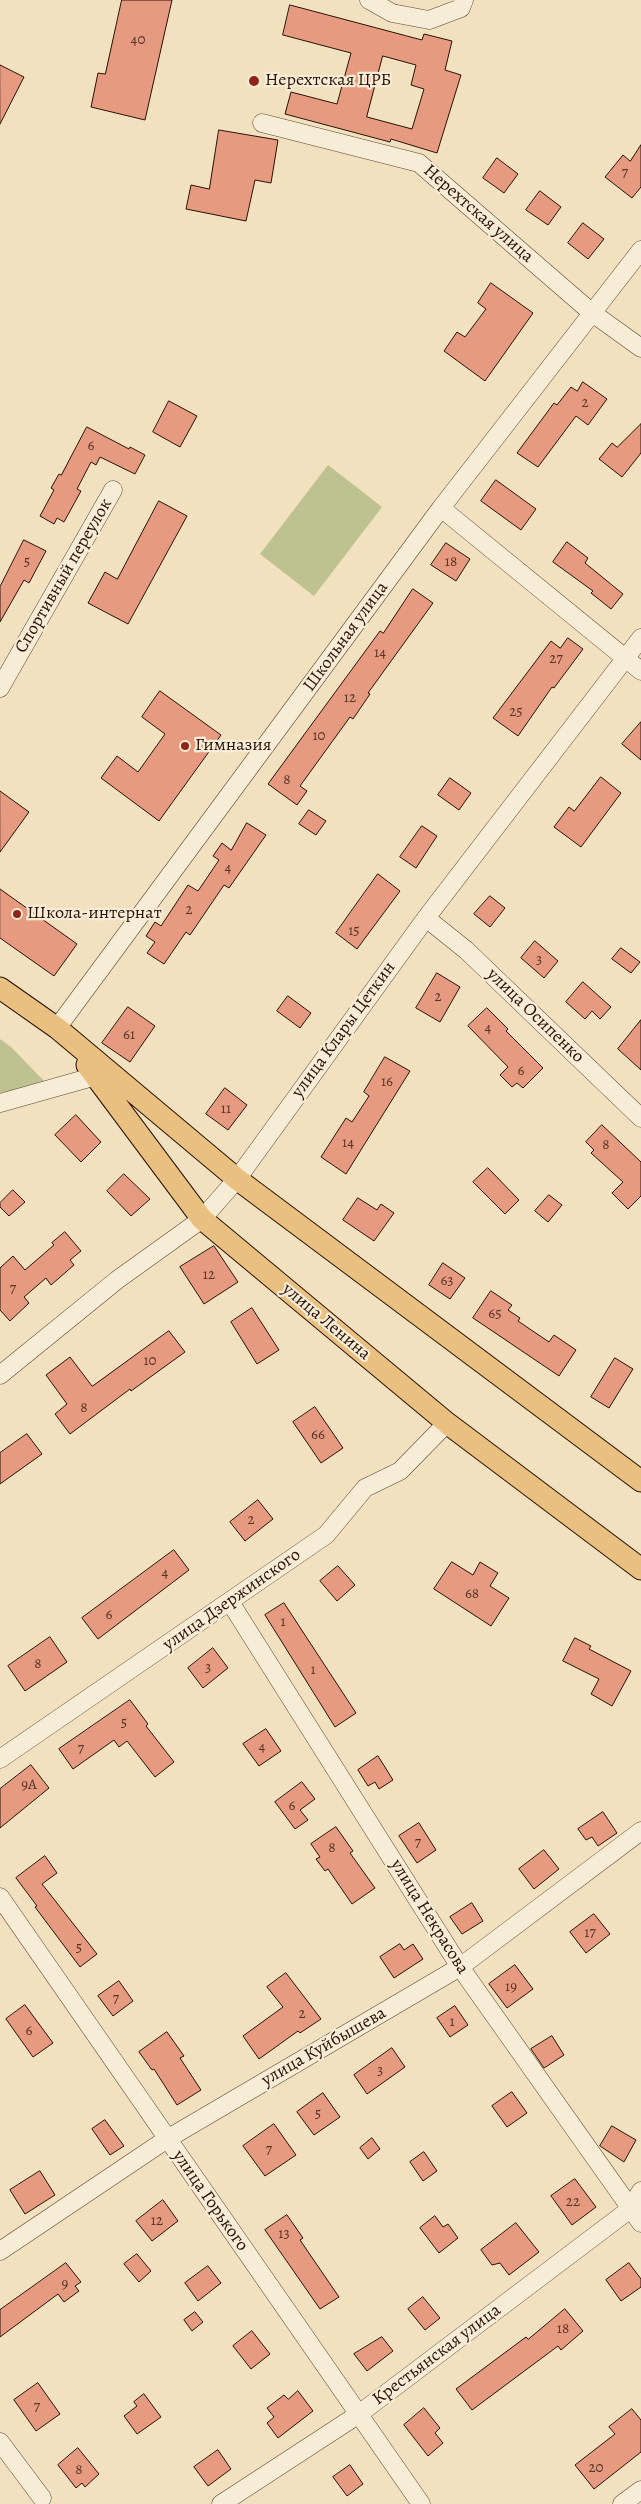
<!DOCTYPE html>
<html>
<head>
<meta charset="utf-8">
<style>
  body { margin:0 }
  canvas { display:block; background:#f2e1be }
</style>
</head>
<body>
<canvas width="641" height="2504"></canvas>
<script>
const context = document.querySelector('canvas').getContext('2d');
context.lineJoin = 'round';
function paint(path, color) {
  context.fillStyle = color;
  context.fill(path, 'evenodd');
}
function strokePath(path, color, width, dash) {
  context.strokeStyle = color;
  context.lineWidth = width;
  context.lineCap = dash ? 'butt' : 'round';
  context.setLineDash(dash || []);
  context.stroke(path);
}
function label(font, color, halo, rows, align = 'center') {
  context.font = font + ' Alegreya,serif';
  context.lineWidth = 4.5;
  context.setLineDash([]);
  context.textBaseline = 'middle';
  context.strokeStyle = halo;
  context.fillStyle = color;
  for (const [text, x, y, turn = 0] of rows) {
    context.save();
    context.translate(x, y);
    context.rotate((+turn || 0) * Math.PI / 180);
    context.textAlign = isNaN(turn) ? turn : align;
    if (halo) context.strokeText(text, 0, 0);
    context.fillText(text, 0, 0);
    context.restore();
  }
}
paint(new Path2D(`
  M328,465L382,507L314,596L260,554Z
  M0,1039L11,1047L47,1084L0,1093Z`), '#bdc290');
const building = new Path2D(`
  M122,0H172L145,120L91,107L98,73L105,74Z
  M290,5L422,40L424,34L452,41L445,70L461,75L437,153L391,139L390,142L285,114L291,92L337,104L351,53L283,35ZM383,56L416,65L411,85L424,89L412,129L367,117Z
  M0,65L24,77L0,124Z
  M219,130L278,140L271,183L255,180L246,221L186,209L191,185L209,189Z
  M641,145V187L632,198L605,177L623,155L630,161Z
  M497,158L518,174L504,193L483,178Z
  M540,191L561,207L548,225L526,210Z
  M583,223L604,239L588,259L568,243Z
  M491,283L533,313L485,381L444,351L457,332L465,337L486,309L478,303Z
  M583,382L607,399L588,425L576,416L538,467L517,453L554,403L557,405L571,387L577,391Z
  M169,401L197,416L180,447L153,432Z
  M641,424V453L622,477L599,459L612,443L617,447Z
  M87,427L129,449L130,447L145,455L135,474L100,457L96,465L91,462L77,489L81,491L64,522L57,518L54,524L40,516L54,490L51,488L59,474L61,475Z
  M496,480L536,509L521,530L481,501Z
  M159,501L187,516L128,624L88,603L105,572L117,579Z
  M24,540L46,551L29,583L24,580L0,622V587Z
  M567,542L588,558L585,563L623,594L611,609L591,593L593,591L553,562Z
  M446,543L470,559L456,581L431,565Z
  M413,589L433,603L368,693L370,694L353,719L350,717L300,786L307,791L297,805L268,784L380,631L383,633Z
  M568,638L583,649L554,688L552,687L518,736L493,718L551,641L560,648Z
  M160,691L221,735L159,821L101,778L117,756L138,772L165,734L142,717Z
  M641,722V760L622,744Z
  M601,777L621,793L581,847L554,827L569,807L574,811Z
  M450,778L471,793L459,810L438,795Z
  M0,791L29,812L0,852Z
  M309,810L326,821L316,835L299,824Z
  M247,823L266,835L229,888L224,885L190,935L186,932L164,964L147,953L155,942L146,936L155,922L161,926L188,885L198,891L219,860L213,856L222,843L231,850Z
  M422,826L437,836L416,868L400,857Z
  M378,874L400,891L357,949L336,933Z
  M0,889L77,944L54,976L0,938Z
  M490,896L505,908L490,927L474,914Z
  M535,941L558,961L544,978L521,958Z
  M621,948L640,962L631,973L612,959Z
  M437,973L460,987L440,1022L416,1008Z
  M583,982L611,1007L600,1019L592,1011L585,1019L566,1002Z
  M288,996L311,1013L300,1028L277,1011Z
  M128,1007L155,1026L130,1062L102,1043Z
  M487,1008L508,1029L506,1031L543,1068L523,1088L517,1083L512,1087L500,1075L508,1067L468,1026Z
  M641,1020V1070L618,1049Z
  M385,1057L410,1071L346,1174L321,1157L346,1118L352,1122L369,1096L364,1092Z
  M225,1088L247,1105L228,1130L206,1114Z
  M76,1115L101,1142L81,1162L55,1135Z
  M602,1125L641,1162V1196L628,1209L612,1193L623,1182L591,1153L594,1150L586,1142Z
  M488,1168L519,1200L505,1214L473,1182Z
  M124,1174L150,1199L131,1216L107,1191Z
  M13,1190L25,1202L9,1216L0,1207V1203Z
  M549,1195L562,1205L548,1222L535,1211Z
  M358,1198L377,1210L381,1204L394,1213L374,1241L343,1220Z
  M65,1232L81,1251L70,1260L74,1265L51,1285L46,1278L24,1297L29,1303L10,1321L0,1310V1268L13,1256L25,1270L54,1245L52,1243Z
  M214,1246L238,1282L204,1304L180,1267Z
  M443,1263L465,1278L450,1299L429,1285Z
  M491,1291L512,1305L508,1310L520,1318L518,1321L549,1342L554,1335L576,1350L559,1376L473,1318Z
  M252,1308L279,1350L257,1364L231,1322Z
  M169,1331L185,1352L131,1391L130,1389L70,1434L55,1414L67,1404L46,1375L70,1357L92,1386Z
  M615,1358L633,1369L609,1408L591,1397Z
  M315,1407L343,1448L321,1463L293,1422Z
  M27,1434L42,1454L0,1484V1453Z
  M258,1500L273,1519L245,1541L230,1522Z
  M174,1550L189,1570L98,1639L82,1618Z
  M452,1562L473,1575L480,1562L498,1573L490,1586L509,1598L491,1626L434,1589Z
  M338,1566L355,1585L337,1601L320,1581Z
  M284,1603L356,1713L335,1727L265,1615Z
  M50,1637L67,1662L25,1691L8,1666Z
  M575,1638L591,1646L589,1649L631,1671L612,1706L591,1694L599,1679L563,1661Z
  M213,1648L228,1668L203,1688L188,1668Z
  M130,1700L148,1724L146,1726L174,1762L155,1777L127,1741L119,1747L114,1740L73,1769L59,1749Z
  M266,1729L281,1751L259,1766L243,1744Z
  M378,1756L393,1780L379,1789L375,1782L368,1786L358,1770Z
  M31,1765L49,1788L0,1828V1789Z
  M302,1782L315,1799L300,1810L308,1820L295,1829L275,1802Z
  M603,1812L617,1833L598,1846L592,1837L586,1840L578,1829Z
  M419,1823L436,1850L417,1863L399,1836Z
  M336,1827L353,1851L350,1853L375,1888L352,1904L328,1869L325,1871L316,1859L320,1857L311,1844Z
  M544,1850L559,1869L534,1889L519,1869Z
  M45,1856L57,1873L42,1884L97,1954L80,1967L35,1907L37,1906L16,1878Z
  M472,1903L483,1921L462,1934L450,1917Z
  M594,1914L610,1934L586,1953L570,1932Z
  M400,1944L404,1950L413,1944L423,1959L394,1978L380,1957Z
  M515,1965L533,1989L507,2008L489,1984Z
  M286,1973L321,2019L300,2033L298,2031L259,2059L243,2036L283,2007L267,1987Z
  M119,1981L133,2001L113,2016L98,1996Z
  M25,2005L53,2043L33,2057L6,2019Z
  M455,2006L468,2025L450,2037L437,2018Z
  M167,2032L184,2056L180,2058L201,2090L177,2105L154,2069L152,2070L139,2052Z
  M552,2036L564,2055L544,2068L531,2049Z
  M392,2048L405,2067L367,2094L354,2075Z
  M512,2092L527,2113L507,2127L492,2106Z
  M323,2093L340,2117L314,2135L297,2112Z
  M105,2120L124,2146L110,2155L92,2129Z
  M274,2124L296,2155L265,2176L243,2146Z
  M612,2126L636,2140L624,2162L600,2146Z
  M372,2138L380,2149L368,2159L360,2148Z
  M424,2152L437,2171L423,2181L410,2162Z
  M40,2171L55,2195L25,2214L10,2190Z
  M575,2179L596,2207L572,2225L551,2196Z
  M163,2200L178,2221L152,2241L136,2221Z
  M287,2215L303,2238L300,2240L339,2297L320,2309L265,2230Z
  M435,2216L443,2227L448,2224L458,2238L439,2253L420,2228Z
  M516,2223L539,2252L509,2275L500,2263L492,2265L481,2250Z
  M137,2254L151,2271L139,2282L124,2264Z
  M66,2263L81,2282L75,2286L79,2291L64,2302L58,2294L0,2337V2310Z
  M629,2263L641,2279V2287L621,2301L606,2280Z
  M208,2266L221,2283L198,2301L185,2283Z
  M423,2297L440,2318L425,2330L408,2309Z
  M565,2309L583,2331L561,2350L558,2346L472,2410L456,2389L526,2337L528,2339Z
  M195,2312L203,2322L192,2331L184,2320Z
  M252,2331L270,2354L251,2369L233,2346Z
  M382,2337L393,2351L367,2371L354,2354Z
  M38,2383L60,2414L36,2431L14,2400Z
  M298,2391L313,2411L278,2438L267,2423L274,2417L267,2408L284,2395L288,2399Z
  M144,2394L161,2417L137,2434L124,2416L137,2406L134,2402Z
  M424,2408L440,2428L435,2433L443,2443L428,2456L404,2425Z
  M632,2409L641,2420V2452L594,2489L575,2465L615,2434L609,2427Z
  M78,2448L99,2474L85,2487L82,2483L76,2488L58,2465Z
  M218,2450L231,2469L208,2486L194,2467Z
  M350,2465L363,2484L347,2496L333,2477Z`);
paint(building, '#e69b81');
strokePath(building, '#291107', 1);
const minor = new Path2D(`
  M369,0L392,13L429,20L461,8L464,0
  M262,123L419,163L591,312L641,348
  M441,508L641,671
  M0,688L113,490
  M426,918L466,950L641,1118
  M57,1028L441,508L641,250
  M0,1103L96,1076
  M0,1375L117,1280L202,1219L237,1179L426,918L641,638
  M230,1602L460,1967L641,2223
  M0,1759L326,1535L365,1488L400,1471L447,1423
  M0,1897L421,2504
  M0,2251L167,2139L460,1967L641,1831
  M0,2442L42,2498
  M221,2504L359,2414L629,2210L641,2191
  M622,2504L641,2490`);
const major = new Path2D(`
  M0,988L57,1028L237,1179L641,1481
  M87,1065L202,1219L447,1423L641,1569`);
strokePath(minor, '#5b4535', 19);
strokePath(major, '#291107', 23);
strokePath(minor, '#f7ecd5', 18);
strokePath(major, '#e9c07f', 21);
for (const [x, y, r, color] of [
  [254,81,6,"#8f2418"],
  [185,746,5,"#8f2418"],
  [17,914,5,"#8f2418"]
]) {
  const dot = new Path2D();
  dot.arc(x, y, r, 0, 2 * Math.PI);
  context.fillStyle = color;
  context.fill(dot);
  strokePath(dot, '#f7ecd5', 2);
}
label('15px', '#583426', null, [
  ["40",138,40],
  ["7",625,173],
  ["2",585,403],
  ["6",91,446],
  ["5",27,562],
  ["18",451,562],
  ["14",380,653],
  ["27",556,659],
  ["12",350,698],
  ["25",516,712],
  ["10",319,736],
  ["8",287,780],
  ["4",228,868],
  ["2",189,910],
  ["15",354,931],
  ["3",539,960],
  ["2",438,997],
  ["4",488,1028],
  ["61",129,1035],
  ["6",521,1071],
  ["16",387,1082],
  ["11",226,1109],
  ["14",348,1143],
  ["8",606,1145],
  ["12",209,1275],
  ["63",447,1281],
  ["7",13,1289],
  ["65",495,1314],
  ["10",150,1361],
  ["8",84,1408],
  ["66",318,1435],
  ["2",251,1520],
  ["4",165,1573],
  ["68",472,1594],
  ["6",109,1615],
  ["1",283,1622],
  ["8",38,1664],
  ["3",208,1668],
  ["1",313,1670],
  ["5",124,1723],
  ["4",262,1747],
  ["7",81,1749],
  ["9А",29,1785],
  ["6",292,1806],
  ["7",418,1843],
  ["8",332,1848],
  ["17",590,1933],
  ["5",79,1948],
  ["19",511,1987],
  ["7",116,1999],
  ["2",302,2014],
  ["1",452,2022],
  ["6",29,2031],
  ["3",380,2071],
  ["5",318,2114],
  ["7",269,2150],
  ["22",573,2202],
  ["12",157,2221],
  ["13",284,2234],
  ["9",65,2284],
  ["18",563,2329],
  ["7",37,2407],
  ["20",596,2468],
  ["8",79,2470]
]);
label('18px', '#291107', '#f7ecd5', [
  ["Нерехтская ЦРБ",265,81],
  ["Гимназия",195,746],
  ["Школа-интернат",27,914]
], 'left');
label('18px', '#291107', '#f7ecd5', [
  ["Нерехтская улица",478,214,41],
  ["Спортивный переулок",64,576,-60],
  ["Школьная улица",346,637,-54],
  ["улица Осипенко",535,1016,44],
  ["улица Клары Цеткин",344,1030,-54],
  ["улица Ленина",326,1322,40],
  ["улица Дзержинского",232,1600,-35],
  ["улица Некрасова",429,1917,58],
  ["улица Куйбышева",324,2047,-30],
  ["улица Горького",210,2201,55],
  ["Крестьянская улица",437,2355,-37]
]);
</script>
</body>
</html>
